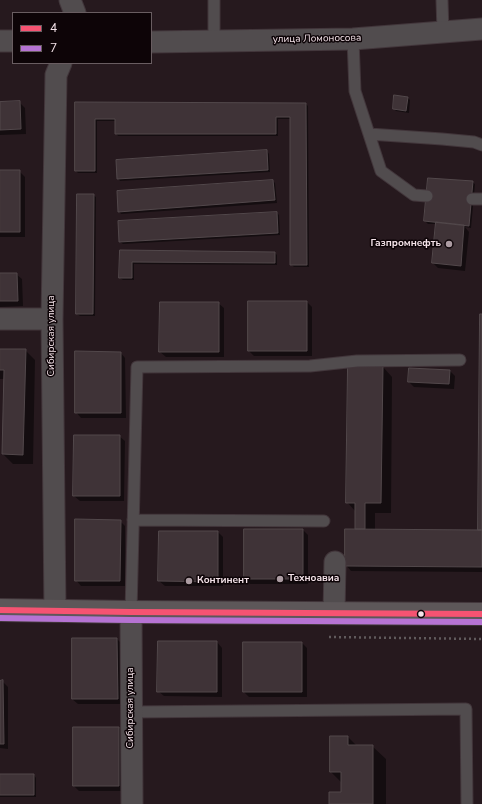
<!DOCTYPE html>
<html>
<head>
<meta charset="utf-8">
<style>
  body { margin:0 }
  #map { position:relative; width:482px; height:804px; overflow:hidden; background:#26191e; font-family:"Nunito Sans",sans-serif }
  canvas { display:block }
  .legend { position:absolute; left:12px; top:12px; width:140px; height:52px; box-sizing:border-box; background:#0d0407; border:1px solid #695d61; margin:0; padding:5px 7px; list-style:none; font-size:12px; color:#f4e3e9 }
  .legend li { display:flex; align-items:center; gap:8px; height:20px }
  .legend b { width:20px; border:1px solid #695d61 }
</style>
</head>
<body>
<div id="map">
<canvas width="482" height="804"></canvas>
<ul class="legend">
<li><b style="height:5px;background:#f65372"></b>4</li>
<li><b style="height:5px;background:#b673d3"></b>7</li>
</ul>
</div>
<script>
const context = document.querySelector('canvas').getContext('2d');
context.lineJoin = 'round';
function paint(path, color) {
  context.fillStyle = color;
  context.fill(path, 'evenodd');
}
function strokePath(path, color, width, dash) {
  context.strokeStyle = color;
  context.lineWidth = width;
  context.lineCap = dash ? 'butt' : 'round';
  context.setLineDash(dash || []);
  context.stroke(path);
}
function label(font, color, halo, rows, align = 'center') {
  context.font = font + ' "Nunito Sans",sans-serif';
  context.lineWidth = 3;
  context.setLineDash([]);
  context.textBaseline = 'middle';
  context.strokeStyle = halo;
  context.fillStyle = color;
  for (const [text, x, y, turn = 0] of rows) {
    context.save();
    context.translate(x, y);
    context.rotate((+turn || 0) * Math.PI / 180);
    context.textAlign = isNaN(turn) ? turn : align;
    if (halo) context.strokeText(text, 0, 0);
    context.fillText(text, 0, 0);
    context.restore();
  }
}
paint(new Path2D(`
  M408,98L410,100L409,113L396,111L394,109Z
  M19,102L25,108L26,134L0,135V103Z
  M76,103L306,104L308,106L309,267H294L291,264V119H278V136H118L116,133V121H97V173H78L76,171Z
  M267,151L269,154L270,172L120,181L118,178Z
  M0,171H19L25,177V237H0Z
  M273,181L275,183L277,203L121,214L119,211Z
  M472,182L475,184L471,228L465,227L469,232L465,271L438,268L433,263L437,224H428L425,221Z
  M93,195L96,197L95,316H80L77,314Z
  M277,213L279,215L280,235L123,244L120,242Z
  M121,251L275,253L277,255V265L134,264V280H123L120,278Z
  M0,274H16L22,279L23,306L0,307Z
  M307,302L312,307V356H254L249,351Z
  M218,303L224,308V357H166L160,352Z
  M482,315V572L351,571L346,565L356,530V512L347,502L383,367L392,377L391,513H375V530L479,531Z
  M0,350H25L35,360L33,464H13L3,454L5,379H0Z
  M120,352L125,358L126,418H81L76,412Z
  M450,371L455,376L454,389L414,387L409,382Z
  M119,436L125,441L124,501H80L74,496Z
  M120,521L125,526V586H81L76,580Z
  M245,530H303L308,535V584H250L245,579Z
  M218,532L223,537V586H165L159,581Z
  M73,639H117L122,644V704H78L72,699Z
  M217,642L222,648V697L164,696L158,691Z
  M244,643H302L307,648V697H249L244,692Z
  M2,681L8,687V749L0,748V682Z
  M119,728L124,733V791H79L74,786Z
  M348,737L357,746H372L386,759V804H330L342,793V783L331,772Z
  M0,775H34L36,778V797H0Z`), '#0007');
const building = new Path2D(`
  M394,95L408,97L406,111L393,109Z
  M20,101L21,129L0,130V102Z
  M75,102L306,103L307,265H290V117H276V134H115V119H95V171H75Z
  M267,150L268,170L117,179L116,160Z
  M0,170H20V232H0Z
  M428,178L473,181L469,226L424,221Z
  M273,180L275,200L118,212L117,191Z
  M77,194H94L93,314H76Z
  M277,212L278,233L119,242L118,221Z
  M436,222L464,225L461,266L432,263Z
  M120,250L275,252V263L132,262V278H119Z
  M0,273H17L18,301H0Z
  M248,301H307V351H248Z
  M160,302H219V352H159Z
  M480,314H482V530H478Z
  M0,349H26L23,455L2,454L4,370H0Z
  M75,351L121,352V413H75Z
  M348,365L383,366L381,503H365V529H355V503H346Z
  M409,368L450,370L449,384L408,382Z
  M74,435H120V496H73Z
  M75,519L121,520L120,581H75Z
  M244,529H303V579H244Z
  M345,529L482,530V567L345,566Z
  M159,531H218V582L158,581Z
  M72,638H117L118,699H72Z
  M158,641H217V692H157Z
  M243,642H302V692H243Z
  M3,680L4,744H0V681Z
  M73,727H119V786H73Z
  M330,736H348V745H373V804H329V792H341V772H330Z
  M0,774H34V795H0Z`);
paint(building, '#3f3337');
strokePath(building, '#52484b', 1);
const lane = new Path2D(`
  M442,0L443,32
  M353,39L355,91L381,171L414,195L427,196
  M214,41V0
  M369,134L442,139L474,142L482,145
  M472,199H482
  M133,520L324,521
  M131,612L137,367L310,366L357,361L460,360
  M131,712L466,709L467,804`);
const street = new Path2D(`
  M70,0L75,13
  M0,41H13
  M151,42L353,39L482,29
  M0,319H52
  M55,611L52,319L56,75L61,63
  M131,612L132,804
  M334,613L335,562`);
const secondary = new Path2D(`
  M0,610L131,612L482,614`);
strokePath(lane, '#42363b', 13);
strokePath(street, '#42363b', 23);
strokePath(secondary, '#42363b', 24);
strokePath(new Path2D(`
  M329,637L482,639`), '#605a5c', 2.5, [2, 3]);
strokePath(lane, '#514c4e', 11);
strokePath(street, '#514c4e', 21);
strokePath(secondary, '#5d5759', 22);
strokePath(new Path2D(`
  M0,610L131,612L482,614`), '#f65372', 6);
strokePath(new Path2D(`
  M0,618L131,620L482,622`), '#b673d3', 6);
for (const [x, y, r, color] of [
  [449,244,4,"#ac9ca2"],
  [280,579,4,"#ac9ca2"],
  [189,581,4,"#ac9ca2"],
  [421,614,3.5,"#f4e3e9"]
]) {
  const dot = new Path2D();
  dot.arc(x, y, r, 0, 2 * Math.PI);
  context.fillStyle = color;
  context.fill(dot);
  strokePath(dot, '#0d0407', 1.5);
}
label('10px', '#f4e3e9', '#0d0407', [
  ["улица Ломоносова",317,39,-1],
  ["Сибирская улица",52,336,-90],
  ["Сибирская улица",131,708,-90]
]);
label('bold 10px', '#f4e3e9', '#0d0407', [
  ["Газпромнефть",441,244,"right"],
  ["Техноавиа",288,579],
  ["Континент",197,581]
], 'left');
</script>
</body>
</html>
